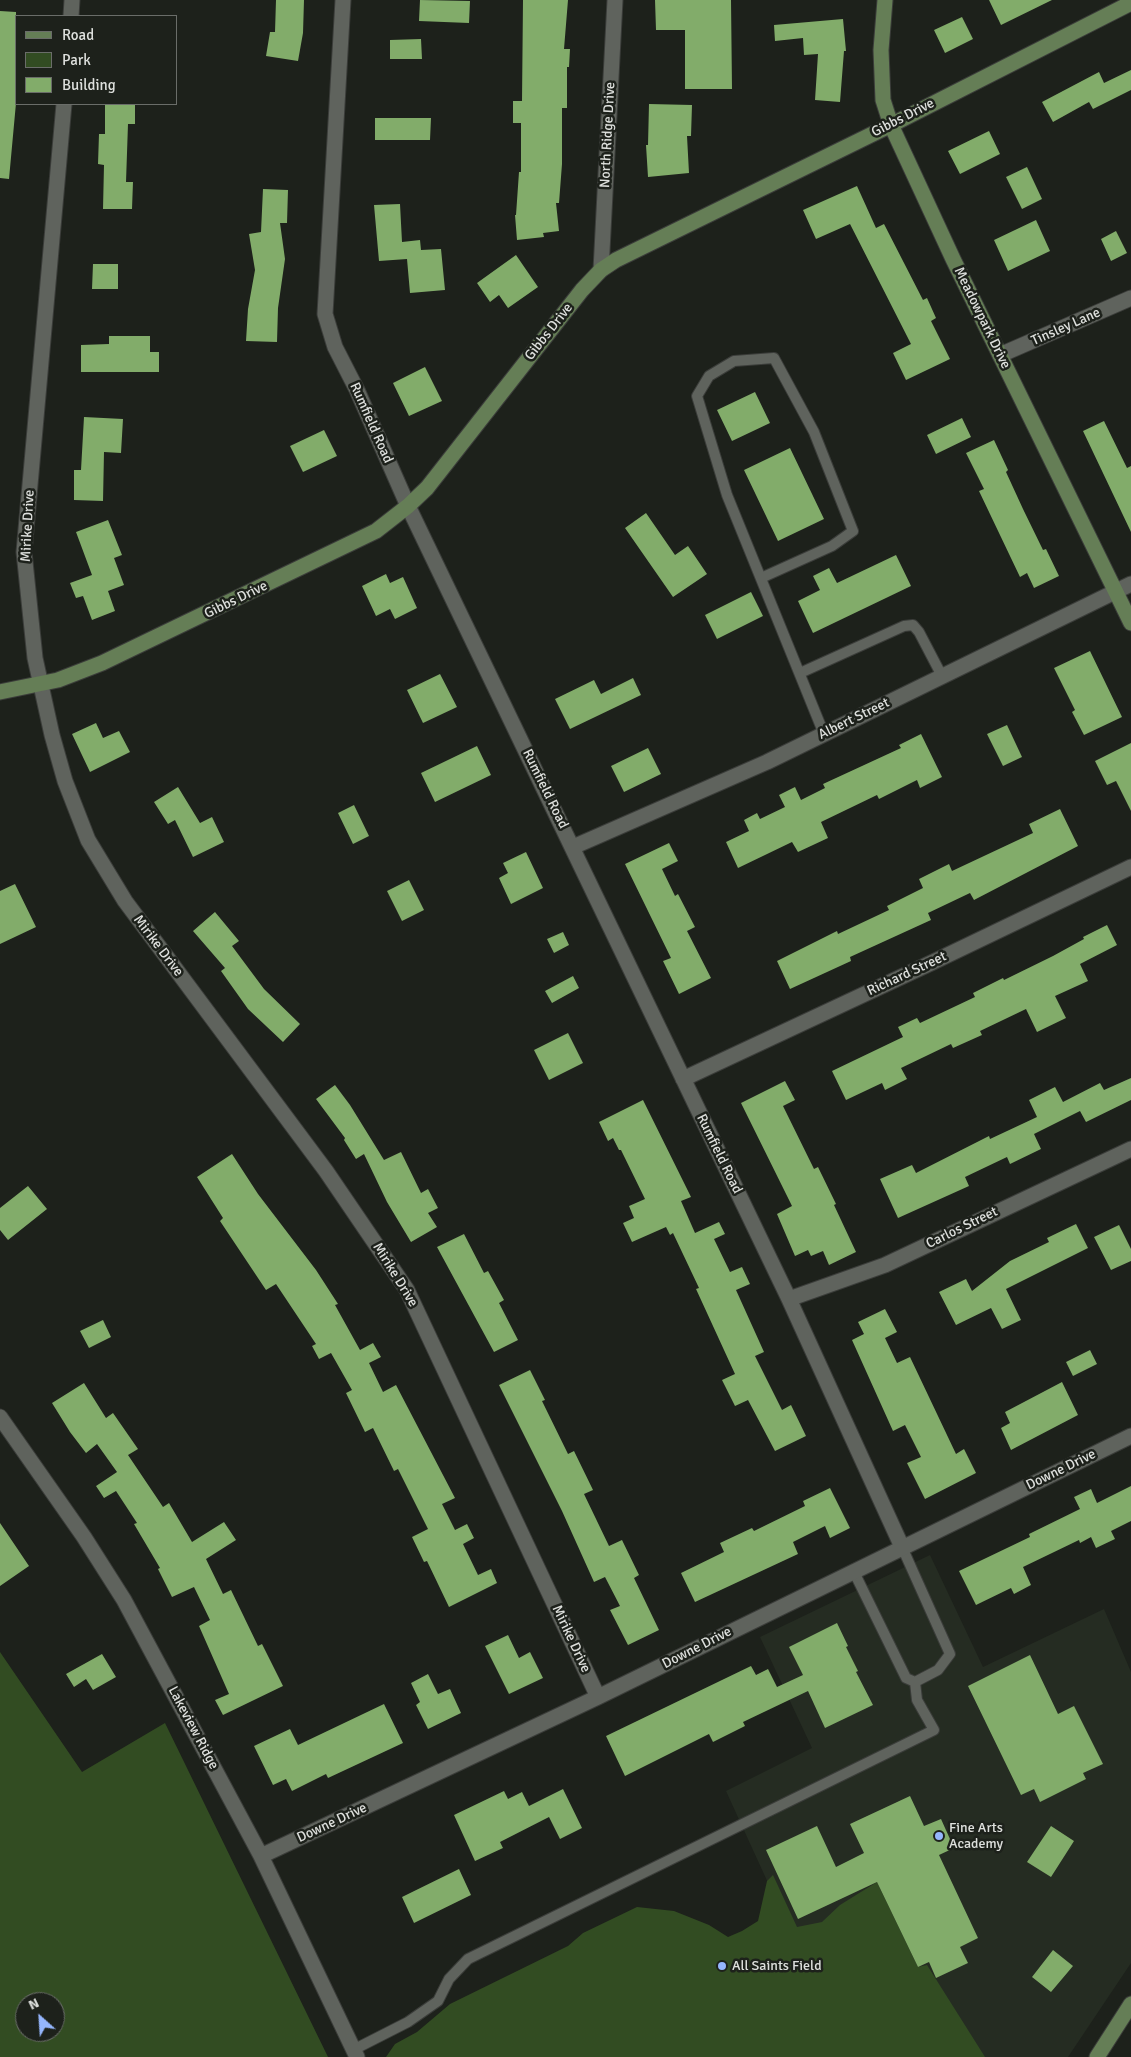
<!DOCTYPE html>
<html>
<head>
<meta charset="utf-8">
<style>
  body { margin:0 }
  #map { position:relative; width:1131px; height:2057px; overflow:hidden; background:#1d211b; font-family:Signika,sans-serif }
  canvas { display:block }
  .legend { position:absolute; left:15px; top:15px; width:162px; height:90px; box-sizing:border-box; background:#1d211b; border:1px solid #6a6d69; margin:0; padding:6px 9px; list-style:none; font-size:15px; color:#dee0dd }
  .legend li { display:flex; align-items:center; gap:10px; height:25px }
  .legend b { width:25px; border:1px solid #6a6d69 }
  .north { position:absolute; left:15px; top:1992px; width:50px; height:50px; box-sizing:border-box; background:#1d211b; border:1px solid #6a6d69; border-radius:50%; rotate:334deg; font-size:14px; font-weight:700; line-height:20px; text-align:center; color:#dee0dd }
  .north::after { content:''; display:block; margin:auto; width:18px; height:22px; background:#95b6fd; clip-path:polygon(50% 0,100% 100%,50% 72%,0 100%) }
</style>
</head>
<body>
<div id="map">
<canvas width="1131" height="2057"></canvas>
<ul class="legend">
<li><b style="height:6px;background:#657e56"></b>Road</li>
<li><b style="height:14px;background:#324c22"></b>Park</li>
<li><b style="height:14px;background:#82ac6a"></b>Building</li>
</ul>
<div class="north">N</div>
</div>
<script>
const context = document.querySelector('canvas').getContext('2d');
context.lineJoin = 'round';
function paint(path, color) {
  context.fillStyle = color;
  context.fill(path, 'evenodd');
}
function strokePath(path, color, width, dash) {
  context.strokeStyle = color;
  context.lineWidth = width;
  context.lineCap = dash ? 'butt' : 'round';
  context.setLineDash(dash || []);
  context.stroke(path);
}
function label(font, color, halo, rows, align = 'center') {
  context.font = font + ' Signika,sans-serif';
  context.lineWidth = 5;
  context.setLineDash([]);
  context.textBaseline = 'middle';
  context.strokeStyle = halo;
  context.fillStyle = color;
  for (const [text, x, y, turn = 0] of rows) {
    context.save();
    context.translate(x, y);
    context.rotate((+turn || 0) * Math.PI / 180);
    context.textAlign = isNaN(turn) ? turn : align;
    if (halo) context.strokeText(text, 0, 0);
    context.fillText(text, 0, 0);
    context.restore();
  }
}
paint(new Path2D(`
  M930,1555L983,1667L1104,1609L1131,1672V1963L1068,2057H966L796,1944L726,1791L812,1748L760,1637Z`), '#252c22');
paint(new Path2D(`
  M0,1652L82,1772L165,1723L328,2057H0ZM25,2002H55V2032H25Z
  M773,1875L797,1927L822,1922L840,1905L877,1882L918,1967L927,1965L985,2057H386L395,2044L417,2032L450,2004L568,1946L583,1933L637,1907L674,1911L709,1925L728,1937L742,1931L758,1921L767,1881Z`), '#324c22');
paint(new Path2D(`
  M276,0H304L303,33L298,61L266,56L270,32H275Z
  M420,0L470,1L469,23L419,21Z
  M523,0H568L564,49H570L569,67H567V108H562V164L559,203H556L559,231L543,233L544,237L517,240L515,215H516L519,172H521V123H513V101H522Z
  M655,0H731L732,89H685V30H656Z
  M989,0H1052L1001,25Z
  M0,11L16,12V103L9,179L0,178Z
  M962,17L973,39L945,53L934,30Z
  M843,19L846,51H844L840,102L815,100L818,54L804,55L803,38L775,41L774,25Z
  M421,39L422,59H390V40Z
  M1131,70V90L1093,109L1089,102L1053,122L1042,102L1099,72L1104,83Z
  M105,104H135V124H128L126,182H133L132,209H103L104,165L98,164L99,134H105Z
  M649,104L692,105L691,136H687L689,173L648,177L646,145H648Z
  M375,118H431L430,140H375Z
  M989,131L1000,154L960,174L948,151Z
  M1027,167L1042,199L1022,209L1006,177Z
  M857,186L876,228L884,224L923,300L927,298L936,318L931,321L950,359L906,380L893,353L911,344L850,224L816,239L803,210Z
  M263,189L288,190L287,223H280L285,259L278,308L277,342L246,341L248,309L255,270L249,234L261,232Z
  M400,204L402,242L420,240L421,250L441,249L445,290L410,293L407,259L379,261L374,205Z
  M1036,220L1050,251L1008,271L994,240Z
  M1116,231L1127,253L1111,261L1101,239Z
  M516,255L538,287L508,308L499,295L490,302L477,283Z
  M93,264H118V289H92Z
  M109,336H150V352H159V372H81V345L109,344Z
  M425,367L442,401L409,416L393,383Z
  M755,392L770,423L732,441L717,410Z
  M84,417L123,419L121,453L104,452L103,501L74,500V470H81Z
  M962,418L971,437L936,454L927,435Z
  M1104,421L1127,468L1131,466V532L1083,431Z
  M324,430L337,456L303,472L290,446Z
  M994,440L1008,470L1006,472L1023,509L1043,550L1046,549L1059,576L1034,588L1027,573L1020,577L979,491L984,489L966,453Z
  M790,448L824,519L778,541L744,470Z
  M646,513L675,555L688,546L707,574L673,597L625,528Z
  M108,520L122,555L114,558L124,585L108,591L115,611L92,620L83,596L76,598L70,583L92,575L76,532Z
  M896,555L911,586L813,633L798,601L820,590L813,576L829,568L837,583Z
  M386,574L390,583L403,577L417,608L395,619L390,609L376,616L362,586Z
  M751,592L763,616L717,639L705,615Z
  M1090,651L1122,717L1084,735L1072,712L1075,710L1054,668Z
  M440,674L457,707L423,723L407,690Z
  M633,678L641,695L570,729L555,699L594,680L601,694Z
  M96,723L103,738L119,731L130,752L90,772L72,734Z
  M1007,725L1022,757L1003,766L987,734Z
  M921,734L942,777L920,788L917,780L879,799L877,795L821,822L828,838L798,852L792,842L738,868L726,842L749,831L744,820L757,813L760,819L785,807L779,795L795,787L801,800L825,788L823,784L901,748L899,745Z
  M1131,743V811L1116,781L1107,785L1095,761Z
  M477,746L491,775L435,802L421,773Z
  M648,748L661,774L624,792L611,766Z
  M178,787L200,823L212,817L224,842L193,857L175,820L168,824L154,802Z
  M354,805L369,836L353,844L338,813Z
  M1060,809L1078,846L974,900L970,893L928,913L931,920L850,957L851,961L790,989L777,961L837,931L838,934L889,910L887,906L923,888L919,879L949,864L952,871L1033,833L1029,824Z
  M669,843L678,861L662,869L675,896L678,894L695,927L687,931L711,978L679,994L663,961L671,958L625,864Z
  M526,852L543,888L511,904L499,878L508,873L503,863Z
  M409,880L424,910L402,921L387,891Z
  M15,884L36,927L0,944V891Z
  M215,912L239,941L232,946L264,989L300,1024L283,1042L248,1009L221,971L225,968L193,931Z
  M1107,925L1117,945L1080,964L1088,981L1055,996L1066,1018L1037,1032L1026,1009L980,1031L982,1035L953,1048L951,1044L901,1068L907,1079L885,1090L882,1083L846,1100L832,1071L903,1037L898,1027L917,1018L920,1023L975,997L973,993L1003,978L1004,980L1053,956L1084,939L1083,937Z
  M563,932L569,945L554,953L547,939Z
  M573,976L579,988L552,1003L545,991Z
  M568,1033L583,1063L549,1080L534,1050Z
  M1131,1078V1100L1086,1122L1080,1111L1034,1134L1041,1149L1010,1164L1007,1157L965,1177L969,1186L898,1218L880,1179L912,1165L916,1173L989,1136L990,1139L1037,1117L1029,1100L1055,1087L1063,1102L1100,1083L1104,1090Z
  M785,1081L795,1100L783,1106L814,1169L818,1167L836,1204L834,1205L856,1252L829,1265L823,1251L811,1256L808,1250L795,1256L777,1214L792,1206L741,1103Z
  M335,1085L350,1105L384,1160L401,1152L421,1193L428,1189L438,1208L428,1213L437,1227L411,1242L387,1202L364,1154L356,1159L344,1140L345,1138L316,1099Z
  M643,1100L691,1197L681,1201L695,1233L719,1222L725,1234L714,1239L730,1272L742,1267L750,1284L736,1290L764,1352L755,1356L782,1410L791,1405L806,1436L775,1451L748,1400L735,1406L722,1380L735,1374L696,1289L699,1288L673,1233L670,1235L666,1227L632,1242L623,1223L634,1218L629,1206L645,1199L621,1150H619L613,1138L608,1141L599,1122Z
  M232,1154L258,1194L316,1270L338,1304L335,1305L360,1350L373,1343L381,1357L369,1363L383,1392L396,1385L455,1498L442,1504L455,1530L467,1524L474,1538L463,1544L478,1575L491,1569L497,1583L449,1607L427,1561L424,1562L412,1537L428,1529L398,1469L394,1471L373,1428L365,1432L346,1393L352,1390L331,1353L319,1359L312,1346L316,1344L276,1284L266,1290L220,1221L223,1218L197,1177Z
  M28,1186L47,1209L8,1240L0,1230V1208Z
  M1076,1224L1088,1248L1006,1289L1021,1320L1002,1329L991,1308L956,1325L939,1292L966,1279L972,1291L1010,1261L1049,1242L1047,1238Z
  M1119,1225L1131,1249V1261L1111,1270L1094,1237Z
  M464,1234L484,1273L488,1271L504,1300L499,1303L518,1340L494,1352L437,1247Z
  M885,1309L897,1332L885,1338L897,1363L910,1357L956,1454L964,1449L976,1473L925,1499L907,1463L921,1457L905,1425L893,1431L852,1340L864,1334L858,1322Z
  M103,1320L111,1337L89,1348L80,1331Z
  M1090,1350L1097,1364L1073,1376L1066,1362Z
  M530,1370L545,1400L542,1401L568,1454L574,1451L593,1490L584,1494L609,1546L622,1540L639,1575L634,1578L659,1630L628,1645L610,1610L620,1606L605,1577L594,1582L562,1511L499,1385Z
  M1062,1382L1078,1415L1011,1450L1001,1428L1010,1423L1005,1412Z
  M84,1383L106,1418L113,1413L138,1449L128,1455L163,1507L169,1503L192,1542L224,1522L236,1540L206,1559L223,1594L231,1590L258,1646L262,1644L283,1686L223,1715L215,1700L229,1694L199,1626L210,1620L194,1587L172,1597L158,1569L160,1568L134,1524L137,1523L116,1491L104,1498L96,1486L117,1472L97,1444L86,1453L70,1432L52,1403Z
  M1131,1486V1521L1111,1531L1115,1539L1096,1548L1091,1537L1080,1543L1079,1540L1023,1567L1031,1585L1014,1594L1011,1588L976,1605L959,1571L1030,1537L1029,1534L1080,1509L1074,1497L1091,1489L1097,1503Z
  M830,1488L850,1528L830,1538L825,1526L793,1542L798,1554L695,1602L681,1573L724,1552L720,1543L752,1528L754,1531L805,1506L803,1501Z
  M0,1523L29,1566L0,1586Z
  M837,1623L848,1646L846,1647L858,1671L856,1672L873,1705L825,1728L808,1691L743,1722L745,1726L713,1742L709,1734L625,1776L606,1736L751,1666L756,1675L768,1669L777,1687L803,1675L789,1647Z
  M508,1635L519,1658L530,1652L543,1678L509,1694L485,1646Z
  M102,1654L116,1677L93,1690L86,1679L74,1687L66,1674Z
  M1030,1655L1058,1714L1074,1706L1103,1764L1083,1773L1086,1779L1040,1802L1034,1789L1021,1795L968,1686Z
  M428,1674L438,1694L450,1689L461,1713L428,1729L416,1705L420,1702L411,1683Z
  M384,1704L403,1743L328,1778L326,1774L292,1791L286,1779L273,1785L254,1746L290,1729L298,1745Z
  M563,1789L582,1828L560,1839L549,1817L500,1842L503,1848L475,1861L454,1815L504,1791L508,1799L522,1792L529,1806Z
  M910,1796L924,1826L941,1819L954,1848L939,1855L978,1938L960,1947L968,1963L936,1978L929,1962L918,1967L877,1882L798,1919L766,1850L817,1826L836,1867L864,1853L850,1824Z
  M1051,1826L1074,1841L1051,1877L1027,1862Z
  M459,1869L471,1895L414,1923L402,1897Z
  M1053,1950L1073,1966L1051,1992L1032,1977Z`), '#82ac6a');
const lane = new Path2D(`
  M761,578L832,546L853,531L814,432L774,358L734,361L709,376L697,396L727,495L824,734
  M800,673L904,626L913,625L919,632L942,676
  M854,1572L906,1678L915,1682L938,1670L950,1654L902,1547
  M353,2050L408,2022L438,2001L449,1979L468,1959L934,1730L917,1700L915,1682`);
const street = new Path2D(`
  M343,0L325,314L335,347L357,390L408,506L789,1299L902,1547
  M71,16L72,0
  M64,104L24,552L35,658L52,735L65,781L88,840L125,901L326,1171L407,1290L598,1697
  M601,270L615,0
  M1000,355L1131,298
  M573,847L767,762L1131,584
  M683,1079L931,963L1131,867
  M789,1299L885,1265L1131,1149
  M0,1417L84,1537L124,1600L261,1856L357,2057
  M261,1856L598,1697L1131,1436`);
const secondary = new Path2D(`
  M885,0L881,50L883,100L891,125L953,259L1131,623
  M0,692L58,680L102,663L376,531L408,506L427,488L582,290L601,270L616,260L891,125L1131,3
  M1097,2057L1131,2004`);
strokePath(lane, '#3b3d3a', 12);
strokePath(street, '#3b3d3a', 17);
strokePath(secondary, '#3b3d3a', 17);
strokePath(lane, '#5f635d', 10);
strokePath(street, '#5f635d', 15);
strokePath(secondary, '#657e56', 15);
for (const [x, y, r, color] of [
  [939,1836,5,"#95b6fd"],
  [722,1966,5,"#95b6fd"]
]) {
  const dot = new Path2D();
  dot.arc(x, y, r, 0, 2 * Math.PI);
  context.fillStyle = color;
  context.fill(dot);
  strokePath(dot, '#1d211b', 2);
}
label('14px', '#dee0dd', '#1d211b', [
  ["Gibbs Drive",903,118,-27],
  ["North Ridge Drive",608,135,-87],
  ["Meadowpark Drive",982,318,64],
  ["Tinsley Lane",1066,327,-24],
  ["Gibbs Drive",549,332,-52],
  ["Rumfield Road",371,423,66],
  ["Mirike Drive",28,526,-87],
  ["Gibbs Drive",236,600,-26],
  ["Albert Street",854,719,-26],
  ["Rumfield Road",545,789,64],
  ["Mirike Drive",158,946,53],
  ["Richard Street",907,974,-25],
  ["Rumfield Road",719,1154,64],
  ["Carlos Street",962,1228,-26],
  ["Mirike Drive",395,1275,58],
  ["Downe Drive",1061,1470,-26],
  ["Mirike Drive",571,1639,65],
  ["Downe Drive",697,1648,-27],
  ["Lakeview Ridge",193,1728,62],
  ["Downe Drive",332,1823,-25]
]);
label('14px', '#dee0dd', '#1d211b', [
  ["Fine Arts",949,1828],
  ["Academy",949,1844],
  ["All Saints Field",732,1966]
], 'left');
</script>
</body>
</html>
